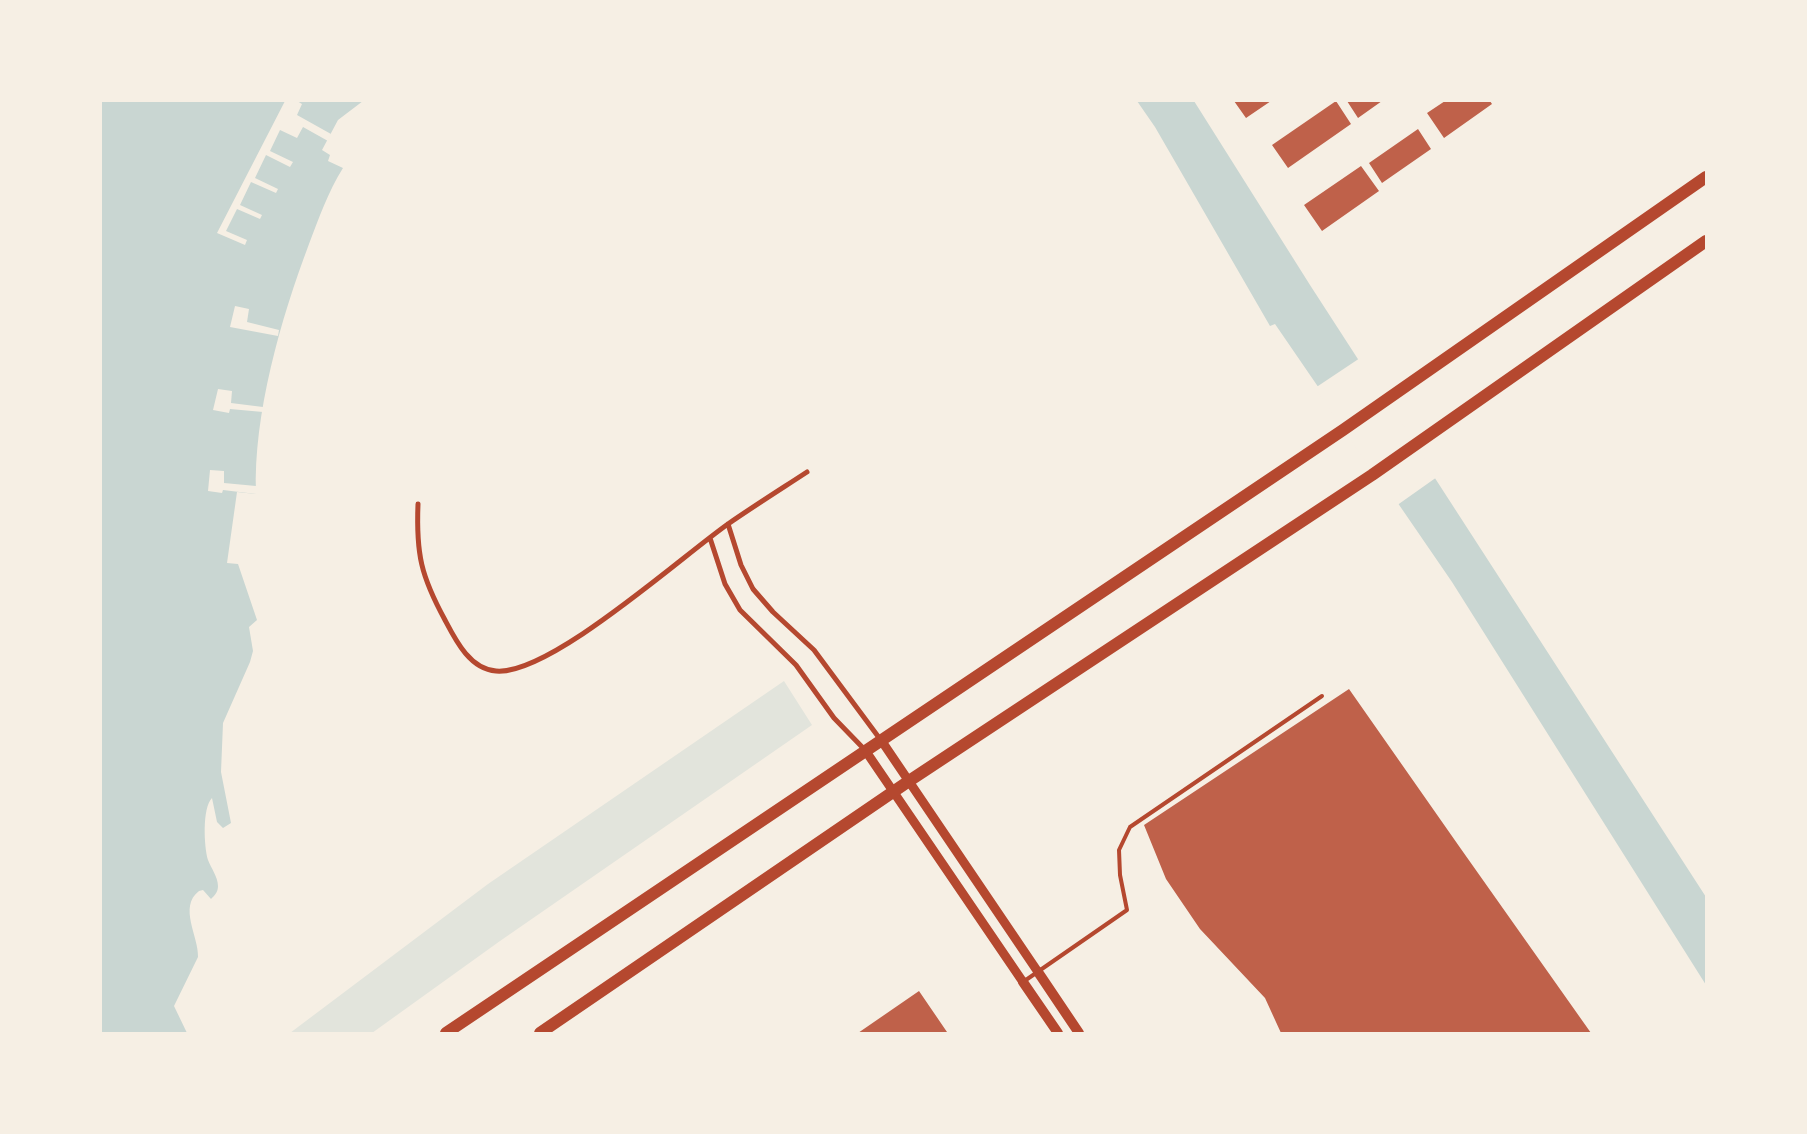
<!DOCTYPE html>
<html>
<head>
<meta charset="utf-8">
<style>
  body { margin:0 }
  #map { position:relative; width:1807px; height:1134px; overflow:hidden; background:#f6efe4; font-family:"Roboto Condensed",sans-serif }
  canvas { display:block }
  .frame { position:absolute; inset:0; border:102px solid #f6efe4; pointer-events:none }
</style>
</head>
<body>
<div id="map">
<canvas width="1807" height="1134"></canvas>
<div class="frame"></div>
</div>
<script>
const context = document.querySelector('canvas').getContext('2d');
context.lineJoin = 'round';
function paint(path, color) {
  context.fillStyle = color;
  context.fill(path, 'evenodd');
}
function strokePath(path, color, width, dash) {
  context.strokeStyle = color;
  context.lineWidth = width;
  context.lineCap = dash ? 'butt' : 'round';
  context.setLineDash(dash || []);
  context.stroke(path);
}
paint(new Path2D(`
  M784,681L812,725L500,941L372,1033H290L488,884Z`), '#e2e4dc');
paint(new Path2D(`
  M101,101H363L338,120L322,150L330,155L328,161L343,168C328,192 319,218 309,244C281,318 253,415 256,494L237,492L227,563L238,564L257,620L249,627L253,651L250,662L223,723L221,772L231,823L223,828L217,822L212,798C202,808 204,847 208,860C211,868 218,877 218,886C218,892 215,895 211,899L203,890L199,891C178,907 199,937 198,957L174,1006L187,1033H101Z
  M1137,101H1194L1310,285L1706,897V985L1452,582L1275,324L1270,326L1155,127Z`), '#c9d6d2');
paint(new Path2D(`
  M285,101H297L302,104L297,115L331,134L328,141L303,127L297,138L280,130L270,151L293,162L290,167L266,155L255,178L278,189L276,193L251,182L240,205L262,215L260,219L237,209L226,231L247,240L245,245L217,233Z
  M235,306L249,309L247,322L279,330L278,336L230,327Z
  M1360,358L1437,477L1396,506L1315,388Z
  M218,389L232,391L231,403L263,407V412L230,409L229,413L213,410Z
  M210,470L224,471V483L256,486V494L223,490L222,493L208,491Z`), '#f6efe4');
paint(new Path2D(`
  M1234,101H1271L1246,118Z
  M1336,101L1351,124L1288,168L1272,145Z
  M1347,101H1382L1358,118Z
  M1445,101H1490L1492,104L1444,138L1427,113Z
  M1418,129L1431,149L1382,183L1369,163Z
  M1361,166L1379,191L1322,231L1304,205Z
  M1349,689L1461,849L1591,1033H1281L1265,998L1200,929L1166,879L1144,825Z
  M919,991L947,1032L946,1033H858Z`), '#bf614a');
strokePath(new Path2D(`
  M1023,982L1127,910L1120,875L1119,850L1130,827L1322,696`), '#b5482f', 4);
strokePath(new Path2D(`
  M418,504C416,554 421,576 445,620C456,641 470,669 496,671C549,676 681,557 728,524C754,506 781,489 807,472
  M728,524L741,565L753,589L773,612L814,650L880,739
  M710,538L725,584L740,610L796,665L834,718L865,750`), '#b5482f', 5);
strokePath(new Path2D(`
  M881,740L1038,972
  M865,750L1023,982`), '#b5482f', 9);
strokePath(new Path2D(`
  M1038,972L1079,1033
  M1023,982L1058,1033`), '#b5482f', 10);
strokePath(new Path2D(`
  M446,1033L1343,430L1706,177
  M540,1033L909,781L1372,475L1706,241`), '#b5482f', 12);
</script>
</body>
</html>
